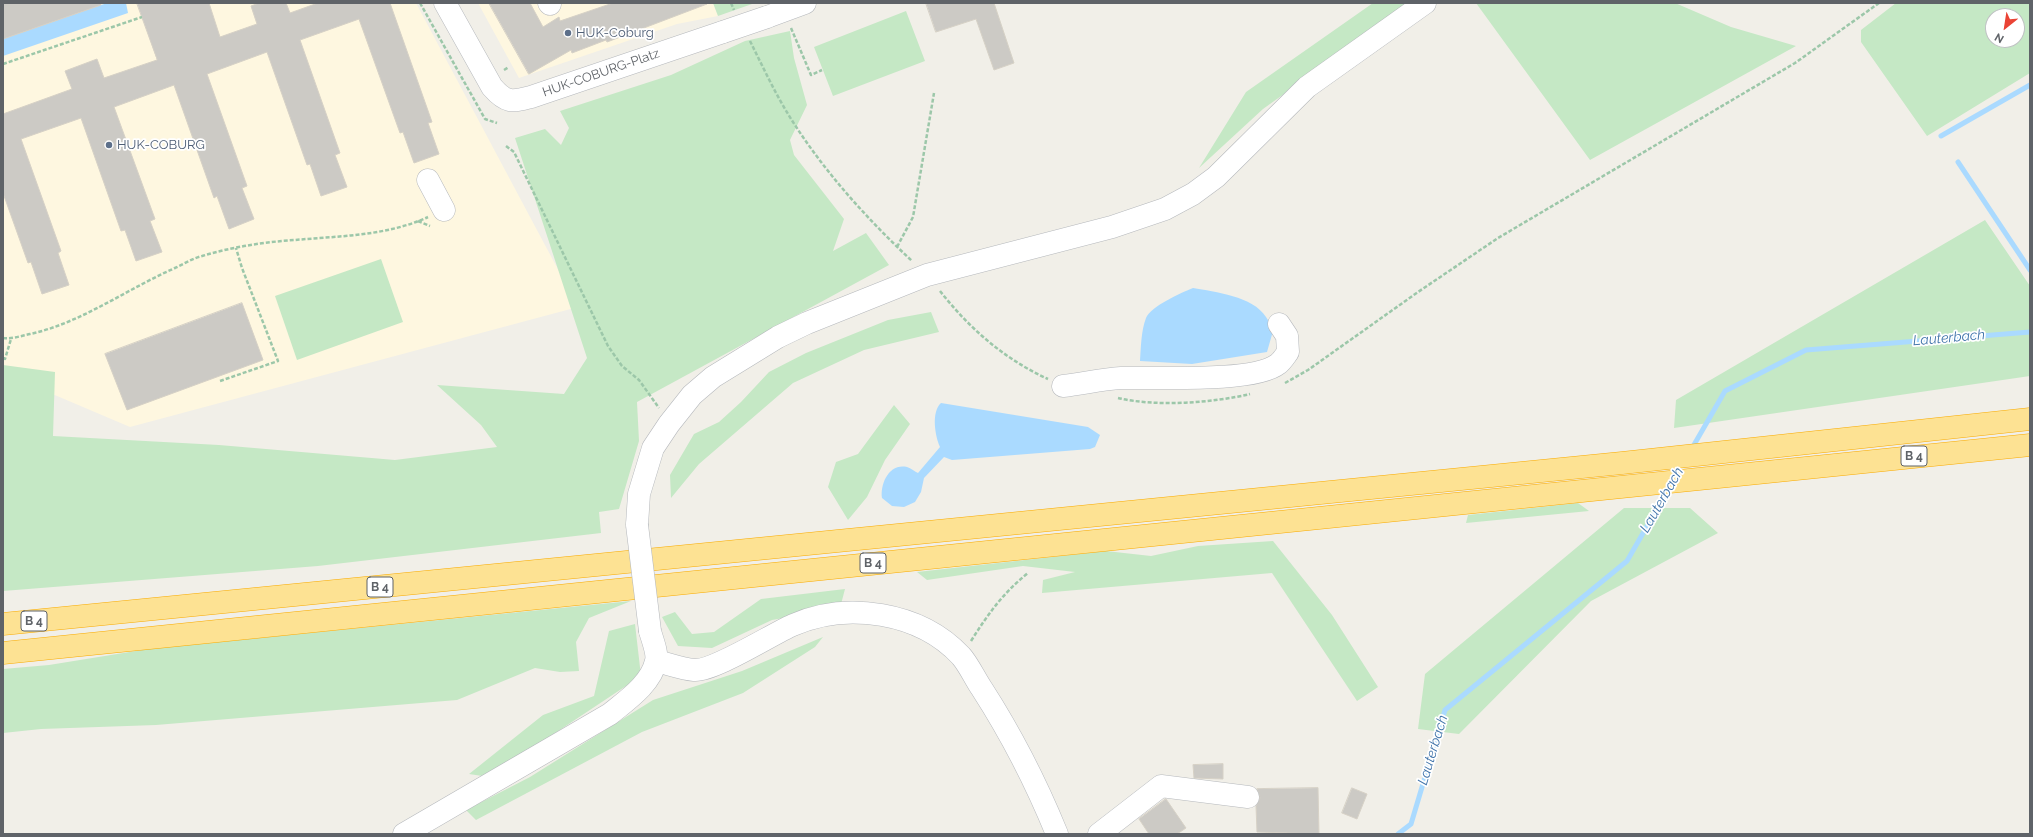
<!DOCTYPE html>
<html>
<head>
<meta charset="utf-8">
<style>
  body { margin:0 }
  #map { position:relative; width:2033px; height:837px; overflow:hidden; background:#f1efe8; font-family:Raleway,sans-serif }
  canvas { display:block }
  .frame { position:absolute; inset:0; border:4px solid #5f6368; pointer-events:none }
  .north { position:absolute; left:1985px; top:8px; width:40px; height:40px; box-sizing:border-box; background:#fff; border:1px solid #bfc1c3; border-radius:50%; rotate:210deg; font-size:11px; font-weight:700; line-height:16px; text-align:center; color:#5f6368 }
  .north::after { content:''; display:block; margin:auto; width:14px; height:18px; background:#ea4335; clip-path:polygon(50% 0,100% 100%,50% 72%,0 100%) }
</style>
</head>
<body>
<div id="map">
<canvas width="2033" height="837"></canvas>
<div class="frame"></div>
<div class="north">N</div>
</div>
<script>
const context = document.querySelector('canvas').getContext('2d');
context.lineJoin = 'round';
function paint(path, color) {
  context.fillStyle = color;
  context.fill(path, 'evenodd');
}
function strokePath(path, color, width, dash) {
  context.strokeStyle = color;
  context.lineWidth = width;
  context.lineCap = dash ? 'butt' : 'round';
  context.setLineDash(dash || []);
  context.stroke(path);
}
function label(font, color, halo, rows, align = 'center') {
  context.font = font + ' Raleway,sans-serif';
  context.lineWidth = 3.5;
  context.setLineDash([]);
  context.textBaseline = 'middle';
  context.strokeStyle = halo;
  context.fillStyle = color;
  for (const [text, x, y, turn = 0] of rows) {
    context.save();
    context.translate(x, y);
    context.rotate((+turn || 0) * Math.PI / 180);
    context.textAlign = isNaN(turn) ? turn : align;
    if (halo) context.strokeText(text, 0, 0);
    context.fillText(text, 0, 0);
    context.restore();
  }
}
paint(new Path2D(`
  M3,3H416L578,307L130,427L3,373Z
  M478,3H713L718,16L677,24L519,78Z`), '#fef7e0');
paint(new Path2D(`
  M713,3H752V4L718,16Z
  M1373,3H1411L1263,109L1199,168L1246,92Z
  M1476,3H1675L1731,27L1796,46L1590,160Z
  M1896,3H2030V73L1927,136L1861,42V30ZM1993,16H2017V40H1993Z
  M906,11L925,61L833,96L814,47Z
  M790,31L794,58L807,105L790,140L794,155L844,219L833,251L866,233L889,265L637,402L639,441L619,509L599,512L601,533L318,566L3,591V365L55,372L53,436L219,445L395,460L497,447L481,425L437,385L564,394L587,358L515,138L545,129L561,145L569,128L560,111L671,75L745,41Z
  M1985,220L2030,286V376L1674,428L1676,400Z
  M381,259L403,322L297,360L275,296Z
  M931,312L939,332L864,350L793,383L699,464L671,498L670,475L694,434L719,422L741,402L769,372L806,353L888,320Z
  M894,405L910,424L885,460L867,497L848,520L828,487L836,462L858,454Z
  M1578,503L1589,511L1466,523L1468,515Z
  M1624,508H1690L1718,533L1591,601L1459,734L1418,729L1425,674Z
  M1273,541L1332,615L1378,687L1357,701L1272,573L1042,593L1043,580L1075,572L1023,566L927,580L917,572L1106,551L1151,556L1198,546Z
  M845,589L840,608L772,620L712,648L678,646L662,617L675,612L692,634L714,632L761,599Z
  M631,601L589,618L576,642L579,671L560,672L535,668L457,700L156,725L41,729L3,733V669L49,665L148,649Z
  M635,624L641,676L489,777L469,774L543,715L594,696L609,631Z
  M823,637L815,647L743,693L642,732L476,820L466,810L530,777L653,700L742,671Z`), '#c5e8c5');
paint(new Path2D(`
  M107,3H126L128,13L3,56V39Z
  M1193,288C1215,292 1253,296 1266,317C1269,321 1271,327 1273,331L1267,352L1192,364L1140,361C1141,347 1141,331 1146,318C1151,306 1181,293 1193,288Z
  M941,403L1088,427L1100,435L1095,447L1090,449L952,460L944,457L924,478L921,492L915,502L904,507L892,506L882,498C880,484 889,463 907,467C911,468 915,472 918,473L940,447C935,436 931,412 941,403Z`), '#aadaff');
strokePath(new Path2D(`
  M1941,136L2030,85
  M1958,162L2030,270
  M1691,450L1725,391L1806,350L2030,332
  M1398,834L1411,824L1445,710L1627,561L1669,488`), '#aadaff', 5);
const building = new Path2D(`
  M3,3H100L101,5L3,39Z
  M137,3H209L220,37L257,24L251,6L259,3H286L290,13L318,3H390L432,122L428,123L439,154L414,163L403,132L400,133L359,19L300,40L340,153L335,155L347,187L321,196L310,164L307,165L267,52L207,74L247,186L242,188L254,219L229,229L217,196L214,198L174,85L114,107L155,219L150,221L162,252L136,261L125,230L121,231L81,118L21,139L61,251L58,253L69,285L42,294L31,262L28,263L3,193V114L72,89L65,71L97,59L104,78L157,60Z
  M489,3H530L543,27L559,17L560,21L613,3L707,4L607,42L606,40L572,53L571,50L529,74Z
  M926,3H994L1014,63L994,70L976,19L936,32Z
  M242,303L263,360L127,410L105,354Z
  M1223,764V779L1194,778L1193,765Z
  M1318,788L1319,834L1257,832L1256,806L1260,798L1257,789Z
  M1352,788L1367,794L1357,819L1342,813Z
  M1166,799L1186,828L1177,834H1149L1139,819Z`);
paint(building, '#cccac5');
strokePath(building, '#d6d1c6', 1);
const minor = new Path2D(`
  M445,3L492,87C506,103 511,102 531,97L723,32
  M549,3L550,4
  M767,17L805,3
  M428,180L444,210
  M1063,386C1082,384 1102,379 1121,378C1154,377 1254,383 1278,364C1282,361 1285,356 1288,352L1287,336L1279,324
  M637,525L639,494L653,448L669,424L692,395L713,377L778,337L807,323L927,275L1112,227L1165,209L1193,194L1216,177L1307,87L1425,3
  M656,661C669,664 682,669 694,670C713,672 772,634 793,625C847,601 920,612 961,656C969,665 975,679 982,689C1011,734 1037,785 1057,834
  M404,834L610,714C627,700 651,684 656,661C658,653 652,639 650,631
  M1099,834L1161,786L1248,797`);
const highway = new Path2D(`
  M3,624L1622,463L2030,419
  M3,653L2030,445`);
strokePath(minor, '#b5b8bc', 23);
strokePath(highway, '#f9ab00', 23);
strokePath(new Path2D(`
  M420,3L485,119L497,123
  M731,3L734,10
  M791,28L811,75L822,70
  M750,41C762,65 774,91 788,114C821,168 866,218 912,261
  M3,64L142,17
  M504,70L509,67
  M506,146L514,152L608,346L622,366L639,380L659,408
  M418,221L430,226
  M897,247L913,217L934,93
  M940,291C969,328 1004,359 1048,379
  M3,338C12,339 21,336 30,334C81,323 127,289 175,268C184,264 193,258 202,256C232,247 264,242 295,240C339,236 387,236 428,217
  M3,358L5,359L11,339
  M220,381L278,361L242,268L236,248
  M1285,383L1308,370L1418,292L1498,238L1795,63L1879,3
  M1118,398C1156,407 1212,403 1250,394
  M971,641C988,614 1003,593 1028,573`), '#9cc7a9', 2.5, [4, 2]);
strokePath(minor, '#fff', 22);
strokePath(highway, '#fde293', 22);
const minorBridge = new Path2D(`
  M723,32L767,17
  M637,525L650,631`);
strokePath(minorBridge, '#b5b8bc', 23, []);
strokePath(minorBridge, '#fff', 22);
for (const [x, y, r, color] of [
  [568,33,4,"#5c6f8a"],
  [109,145,4,"#5c6f8a"]
]) {
  const dot = new Path2D();
  dot.arc(x, y, r, 0, 2 * Math.PI);
  context.fillStyle = color;
  context.fill(dot);
  strokePath(dot, '#fff', 1.5);
}
for (const [x, y, w] of [
  [1914,456,26],
  [873,563,26],
  [380,587,26],
  [34,621,26]
]) {
  const box = new Path2D();
  box.roundRect(x - w / 2, y - 10, w, 20, 3);
  context.fillStyle = '#fff';
  context.fill(box);
  strokePath(box, '#5f6368', 1);
}
label('bold 12px', '#5f6368', null, [
  ["B 4",1914,456],
  ["B 4",873,563],
  ["B 4",380,587],
  ["B 4",34,621]
]);
label('13px', '#4e5e75', '#fff', [
  ["HUK-Coburg",576,33],
  ["HUK-COBURG",117,145]
], 'left');
label('13px', '#5f6368', '#fff', [
  ["HUK-COBURG-Platz",601,73,-19]
]);
label('italic 14px', '#4174aa', '#fff', [
  ["Lauterbach",1949,338,-5],
  ["Lauterbach",1662,500,-60],
  ["Lauterbach",1433,750,-73]
]);
</script>
</body>
</html>
